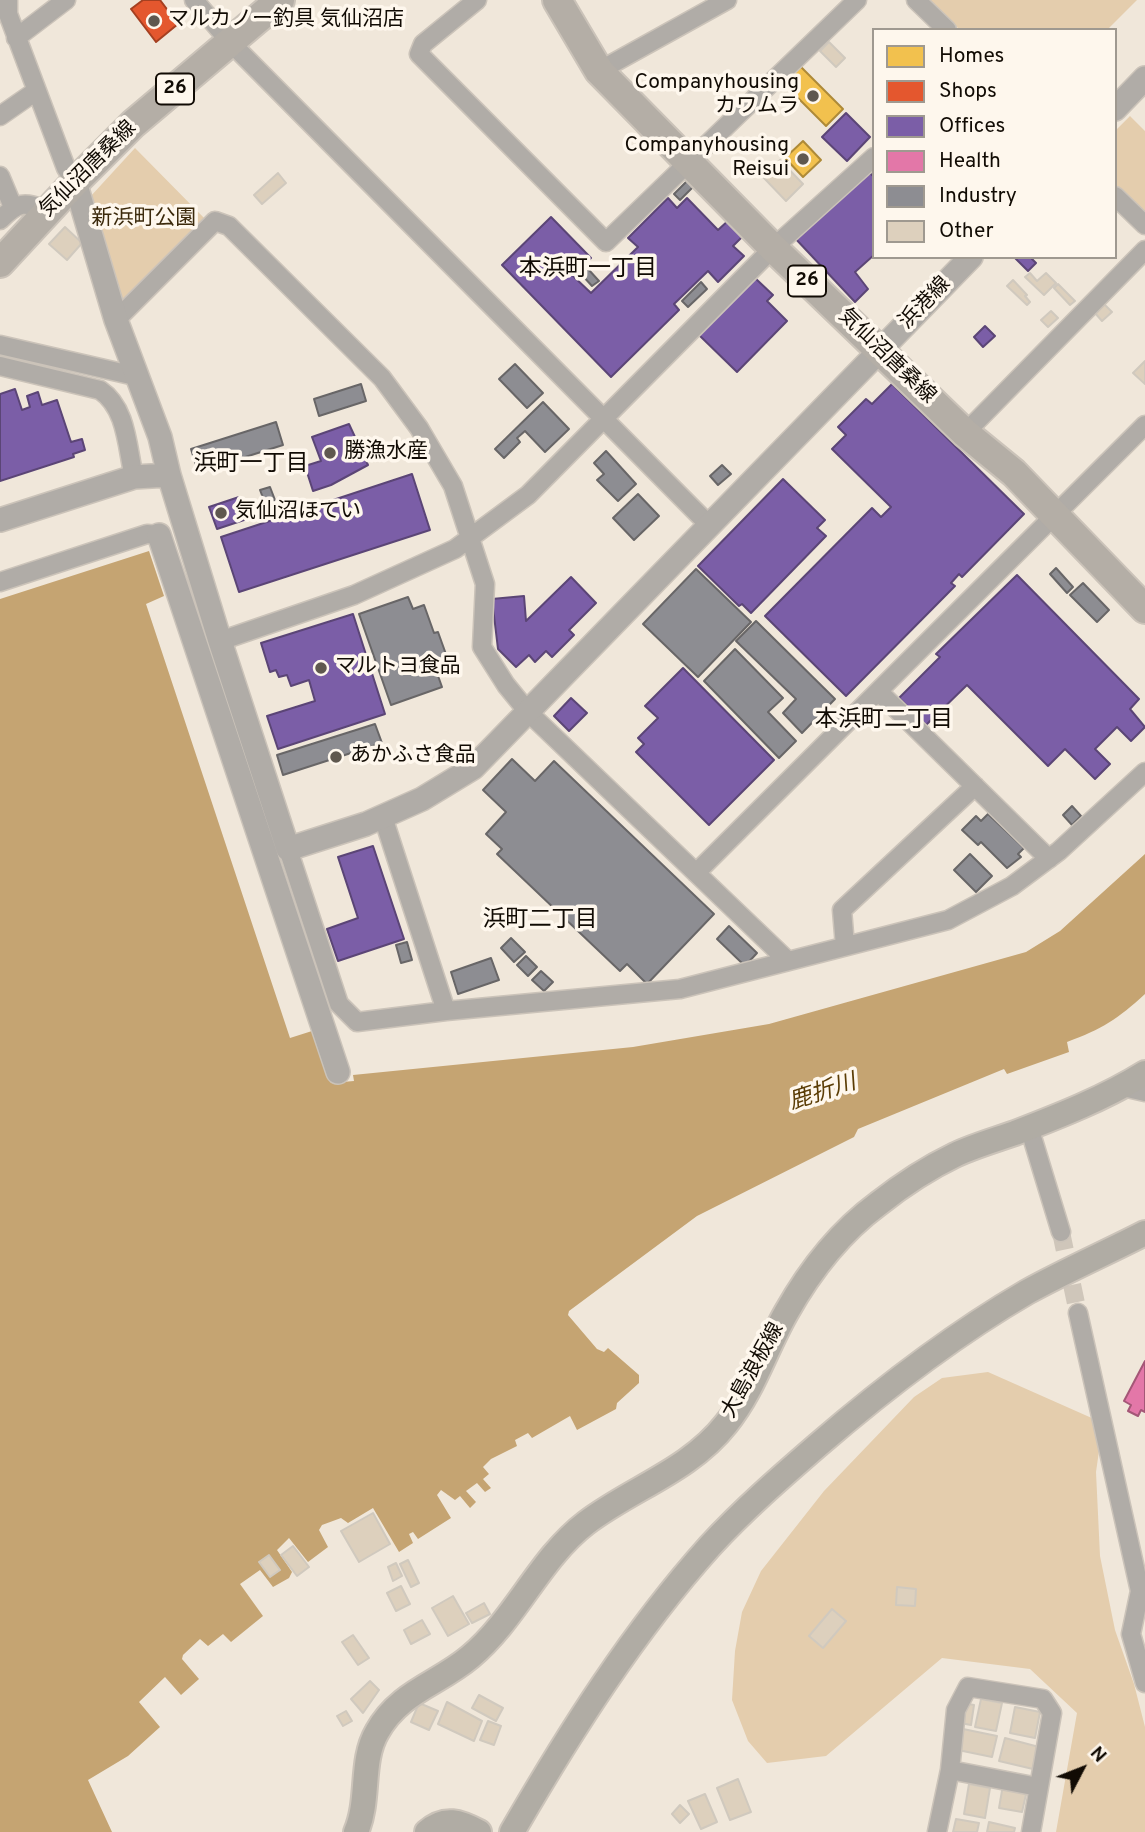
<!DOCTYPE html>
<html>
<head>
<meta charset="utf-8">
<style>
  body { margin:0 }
  #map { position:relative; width:1145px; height:1832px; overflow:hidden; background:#f0e7da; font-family:Overpass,sans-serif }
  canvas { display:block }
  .legend { position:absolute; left:872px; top:28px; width:245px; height:231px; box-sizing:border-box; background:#fef7ed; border:2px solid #9f9990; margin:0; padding:9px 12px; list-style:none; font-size:21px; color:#110b04 }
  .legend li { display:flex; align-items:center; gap:14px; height:35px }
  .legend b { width:35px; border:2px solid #9f9990 }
  .north { position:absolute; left:1047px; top:1734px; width:70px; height:70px; -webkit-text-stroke:5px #fef7ed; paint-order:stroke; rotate:48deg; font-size:19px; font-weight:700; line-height:28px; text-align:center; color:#110b04 }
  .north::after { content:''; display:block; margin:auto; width:24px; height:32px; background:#110b04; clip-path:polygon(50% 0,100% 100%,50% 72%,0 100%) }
</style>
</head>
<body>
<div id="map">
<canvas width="1145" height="1832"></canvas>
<ul class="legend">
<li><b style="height:19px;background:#f2c14e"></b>Homes</li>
<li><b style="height:19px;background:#e4572e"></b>Shops</li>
<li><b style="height:19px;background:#7b5ea7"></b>Offices</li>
<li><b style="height:19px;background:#e377a8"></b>Health</li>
<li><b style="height:19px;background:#8d8d92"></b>Industry</li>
<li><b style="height:19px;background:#ddd0bd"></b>Other</li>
</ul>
<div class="north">N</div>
</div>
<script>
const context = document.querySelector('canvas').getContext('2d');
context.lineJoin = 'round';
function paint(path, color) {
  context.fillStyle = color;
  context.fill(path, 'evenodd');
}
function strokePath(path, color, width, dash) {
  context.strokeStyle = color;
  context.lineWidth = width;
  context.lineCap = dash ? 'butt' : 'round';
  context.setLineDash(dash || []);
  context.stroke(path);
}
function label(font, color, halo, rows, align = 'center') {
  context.font = font + ' Overpass,"Noto Sans JP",sans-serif';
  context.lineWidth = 7;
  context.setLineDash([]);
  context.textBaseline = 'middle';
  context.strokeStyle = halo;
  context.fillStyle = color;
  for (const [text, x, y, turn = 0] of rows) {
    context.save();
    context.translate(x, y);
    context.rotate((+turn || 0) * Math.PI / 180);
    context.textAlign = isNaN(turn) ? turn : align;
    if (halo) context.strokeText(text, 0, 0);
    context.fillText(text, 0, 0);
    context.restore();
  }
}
paint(new Path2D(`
  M929,0H1137L1107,30H960Z
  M1130,116L1145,131V215L1115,186V131Z
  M135,148L208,222L131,300H123L90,197Z
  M988,1372L1103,1423L1096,1472L1100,1556L1115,1630L1134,1684L1145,1727V1832H1056L1077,1713L1030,1669L942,1658L826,1756L767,1763L748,1741L732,1700L735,1651L742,1612L761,1571L824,1491L914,1397L942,1378Z`), '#e4cdad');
paint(new Path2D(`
  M149,551L164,596L146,604L290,1038L312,1031L331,1083L354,1081L353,1075L633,1047L769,1024L1026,952L1060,931L1145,854V994C1118,1019 1102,1029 1067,1042L1069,1052L1007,1074L1004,1069L858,1129L854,1137L697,1216L569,1311L568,1315L597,1349L604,1352L608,1348L639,1375V1383L617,1403L616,1409L577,1430L570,1416L532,1438L528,1433L515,1440L517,1446L491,1459L483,1467L489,1474L483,1479L491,1488L485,1492L477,1483L466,1491L476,1502L470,1508L460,1496L455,1500L441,1490L437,1495L451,1518L418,1539L413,1532L409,1534L413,1543L399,1552L373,1508L348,1523L341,1518L322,1525L319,1530L328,1547L308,1562L289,1538L277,1550L292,1572L289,1578L273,1587L260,1570L240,1584L263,1616L231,1642L223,1634L208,1646L200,1639L183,1655L182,1659L199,1679L181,1695L165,1677L139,1702L160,1727L128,1756L88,1780L112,1832H0V599Z`), '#c5a472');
const homes = new Path2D(`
  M800,66L843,109L826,126L783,83Z
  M803,141L821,160L803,177L785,158Z`);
paint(homes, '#f2c14e');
strokePath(homes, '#ae8a38', 2);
const shops = new Path2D(`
  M143,0H160L178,24L156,42L131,9Z`);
paint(shops, '#e4572e');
strokePath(shops, '#a54021', 2);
const offices = new Path2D(`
  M846,113L870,137L847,161L822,137Z
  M868,171L874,177V255L855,272L868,289L855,302L793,236Z
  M668,198L677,208L687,198L718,230L730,219L745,234L733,246L744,256L718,282L708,271L674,304L679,310L611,377L502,265L551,217L591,258L573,276L591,293L638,247L628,238Z
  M1014,257H1030L1036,263L1028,271Z
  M755,278L773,295L767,301L787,321L737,372L699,335Z
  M985,326L995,336L983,347L974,337Z
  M892,384L1024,514L962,577L959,574L951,583L955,586L846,696L765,616L872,508L881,517L891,507L832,449L846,435L838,427L866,399L872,404Z
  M15,389L22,410L30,407L27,396L38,392L42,405L57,400L71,442L82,439L85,450L73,454L74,457L0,481V394Z
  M349,424L368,465L331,485L313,491L305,466L321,461L312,437Z
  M412,474L430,530L239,592L221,537Z
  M783,479L825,520L817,528L826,536L751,613L742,604L739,606L698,566Z
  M239,497L247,519L217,529L209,507Z
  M1017,575L1139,699L1130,709L1145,727L1131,741L1117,727L1095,749L1110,764L1095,779L1065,749L1048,766L967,685L926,725L899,698L940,657L936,654Z
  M571,577L596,603L569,630L574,635L552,657L546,651L535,662L529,655L516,667L498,649L492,599L524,596L526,621Z
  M353,614L385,714L278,749L267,716L315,701L309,680L291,686L287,675L279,677L276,670L270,672L261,643Z
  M683,668L774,760L709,825L636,752L644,744L638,738L658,718L645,706Z
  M571,698L587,713L569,731L554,716Z
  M373,846L404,939L338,961L327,929L358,918L338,857Z`);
paint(offices, '#7b5ea7');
strokePath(offices, '#5b4576', 2);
const health = new Path2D(`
  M1145,1361V1412L1141,1410L1138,1416L1128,1411L1131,1405L1124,1401Z`);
paint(health, '#e377a8');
strokePath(health, '#a45777', 2);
const industry = new Path2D(`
  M687,181L693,187L680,200L674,194Z
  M588,269L599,281L592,286L582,275Z
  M701,282L707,289L688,307L682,301Z
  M515,364L543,393L527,408L499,379Z
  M361,384L366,401L319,416L314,399Z
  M543,402L569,429L545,452L525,431L517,438L520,442L504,458L495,449Z
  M276,422L283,445L198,472L191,449Z
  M606,451L636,484L618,501L597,480L604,474L594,463Z
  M722,465L731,474L718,485L710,476Z
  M270,487L275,500L265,503L260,490Z
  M638,494L659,516L634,540L613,518Z
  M1056,568L1073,587L1067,593L1050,574Z
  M696,569L751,622L698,677L643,624Z
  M1083,583L1109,610L1097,622L1070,595Z
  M408,597L413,609L424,605L434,633L438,632L447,657L439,660L443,671L437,673L442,687L391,705L359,614Z
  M756,621L835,699L802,733L783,713L796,699L736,641Z
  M735,649L783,698L768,712L796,741L779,758L704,681Z
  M375,724L382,743L283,775L277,755Z
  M512,759L535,781L554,761L714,914L647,984L627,964L620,971L497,854L502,849L486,834L506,812L483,790Z
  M1072,806L1081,816L1072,825L1063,815Z
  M988,814L1024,848L1018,854L1021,857L1007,868L981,842L978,845L962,830L976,816L981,821Z
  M970,854L992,876L976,892L954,870Z
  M729,926L757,953L745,966L717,939Z
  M511,938L525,952L514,962L501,948Z
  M407,942L412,960L401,963L396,945Z
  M526,956L537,967L528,976L517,965Z
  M491,958L499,980L458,994L451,972Z
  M541,971L553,982L544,991L532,980Z`);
paint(industry, '#8d8d92');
strokePath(industry, '#686667', 2);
const building = new Path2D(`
  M829,42L845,58L836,67L820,51Z
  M780,160L803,184L786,201L763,177Z
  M278,173L286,183L262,204L254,195Z
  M65,227L82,243L67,260L49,244Z
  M1030,273L1037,281L1046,273L1056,283L1044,295L1025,277Z
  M1013,280L1027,295L1025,296L1030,302L1027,305L1007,286Z
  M1058,284L1075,301L1070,305L1054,288Z
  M1104,304L1112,312L1102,321L1095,313Z
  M1051,311L1058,318L1048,327L1041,320Z
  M1145,361V384L1133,373Z
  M373,1513L390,1544L359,1562L341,1531Z
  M293,1546L309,1567L297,1576L281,1555Z
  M269,1555L280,1570L270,1577L259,1562Z
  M408,1560L419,1583L411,1587L400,1564Z
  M396,1563L402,1576L393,1581L388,1567Z
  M401,1586L410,1604L396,1611L387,1593Z
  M897,1587L916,1589L915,1606L896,1605Z
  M453,1596L469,1624L448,1636L432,1608Z
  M484,1603L490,1614L472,1623L466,1613Z
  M832,1609L846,1621L823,1648L809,1636Z
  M422,1620L430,1634L411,1644L404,1630Z
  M353,1635L369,1658L358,1665L342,1642Z
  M370,1681L379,1690L363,1713L351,1699Z
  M479,1695L503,1708L496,1721L472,1708Z
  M981,1699L1002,1703L996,1731L975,1727Z
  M447,1702L482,1721L474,1741L438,1724Z
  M419,1703L438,1711L429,1730L411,1722Z
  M963,1703L974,1705L971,1725L960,1723Z
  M1015,1707L1040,1712L1035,1738L1010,1733Z
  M346,1711L352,1721L343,1726L337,1716Z
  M488,1721L501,1726L494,1745L480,1740Z
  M963,1729L997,1736L992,1757L958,1750Z
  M1005,1738L1039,1747L1033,1769L999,1761Z
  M738,1779L751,1812L730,1820L717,1788Z
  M969,1784L990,1788L985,1818L964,1814Z
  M1003,1785L1027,1790L1022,1812L999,1808Z
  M705,1794L717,1822L701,1829L688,1801Z
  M680,1805L689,1814L680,1823L672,1814Z
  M956,1819L979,1823L977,1832H953Z
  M989,1822L1015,1828L1014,1832H987Z`);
paint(building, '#ddd0bd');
strokePath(building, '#d0c9be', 2);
strokePath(new Path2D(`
  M1061,1232L1078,1313`), '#cfc6ba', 18, [18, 9]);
const minor = new Path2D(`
  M8,0V14L66,168L75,182
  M194,0L230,42L709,525
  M477,0L423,44L419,54L606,242L857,0
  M916,0L947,30
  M16,38L66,0
  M599,71L727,0
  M0,116L36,91
  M0,176L13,207
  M1115,196L1145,225
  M0,220C19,201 23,202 48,210
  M116,320L215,221L229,226L382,378L419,428L453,486L485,584L482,647L506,685L528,712L788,961
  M0,345L135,376
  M0,366L100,390C127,408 127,447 134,477
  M965,433L1145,250
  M0,582L147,534L159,535
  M220,641L354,595L455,549L528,495L773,248L874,157
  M879,692L1049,859
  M383,817L446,1011
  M288,849L339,1004L357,1022L446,1011L680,989L948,920L1012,886L1059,851L1145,772
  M696,873L1145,425
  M845,946L842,910L975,786
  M1123,1087L1145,1092
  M1029,1127L1061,1232
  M1078,1313L1140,1591L1131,1634L1145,1683
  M950,1770L1038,1787
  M937,1832L950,1770L956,1710L968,1687L1043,1699L1052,1713L1031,1832`);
const tertiary = new Path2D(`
  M1115,109L1145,78
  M75,182L116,320L160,437L169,475L220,641L288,849L366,824L422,799L473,768L971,257
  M0,520L134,477L169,475
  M159,535L338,1072`);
const secondary = new Path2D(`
  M356,1832C370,1800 360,1761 377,1732C399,1692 438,1684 470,1657C516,1619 539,1559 586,1523C632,1488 689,1471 726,1424C753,1391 765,1350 786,1313C809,1272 840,1232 878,1204C902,1185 928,1168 955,1155C974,1146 995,1140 1015,1133C1059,1116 1105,1098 1145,1073
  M427,1832C445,1816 460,1822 479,1832
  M512,1832C570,1732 633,1632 710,1546C743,1510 781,1477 818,1445C883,1389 953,1335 1027,1292C1065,1271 1106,1253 1145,1233`);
const primary = new Path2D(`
  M557,0L599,71L773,248L880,351L965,433L1014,473L1145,609
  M0,263L75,182L133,124L280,0`);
strokePath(minor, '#cbc3b9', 21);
strokePath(tertiary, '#cbc3b9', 26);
strokePath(secondary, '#cbc3b9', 28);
strokePath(primary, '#cbc3b9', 32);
strokePath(minor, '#b0aca7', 18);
strokePath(tertiary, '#b0aca7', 23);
strokePath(secondary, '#b0aca4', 24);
strokePath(primary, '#b4aea6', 28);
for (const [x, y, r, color] of [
  [154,21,7,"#5f584f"],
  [813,96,7,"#5f584f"],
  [803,159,7,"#5f584f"],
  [330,453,7,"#5f584f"],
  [221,513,7,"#5f584f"],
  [321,668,7,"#5f584f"],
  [336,757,7,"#5f584f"]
]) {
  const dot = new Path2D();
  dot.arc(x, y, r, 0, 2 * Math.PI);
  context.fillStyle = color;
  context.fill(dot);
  strokePath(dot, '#fef7ed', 2.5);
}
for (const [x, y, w] of [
  [175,89,38],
  [807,281,38]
]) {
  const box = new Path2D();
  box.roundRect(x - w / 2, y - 15.5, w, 31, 5);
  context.fillStyle = '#fef7ed';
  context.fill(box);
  strokePath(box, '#110b04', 2);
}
label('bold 19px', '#110b04', null, [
  ["26",175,89],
  ["26",807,281]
]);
label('21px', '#110b04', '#fef7ed', [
  ["マルカノー釣具 気仙沼店",168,21],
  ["Companyhousing",799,84,"right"],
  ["カワムラ",799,108,"right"],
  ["Companyhousing",789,147,"right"],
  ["Reisui",789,171,"right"],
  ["勝漁水産",344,453],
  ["気仙沼ほてい",235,513],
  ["マルトヨ食品",335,668],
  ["あかふさ食品",350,757]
], 'left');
label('21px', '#110b04', '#fef7ed', [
  ["気仙沼唐桑線",89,170,-45],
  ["浜港線",926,304,-46],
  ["気仙沼唐桑線",886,357,44],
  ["大島浪板線",754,1371,-61]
]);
label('21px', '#3b290b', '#fef7ed', [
  ["新浜町公園",144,220]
]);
label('23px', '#110b04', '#fef7ed', [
  ["本浜町一丁目",588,270],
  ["浜町一丁目",251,465],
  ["本浜町二丁目",884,721],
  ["浜町二丁目",540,921]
]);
label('italic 23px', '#5b3d06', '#fef7ed', [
  ["鹿折川",823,1094,-18]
]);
</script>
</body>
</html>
